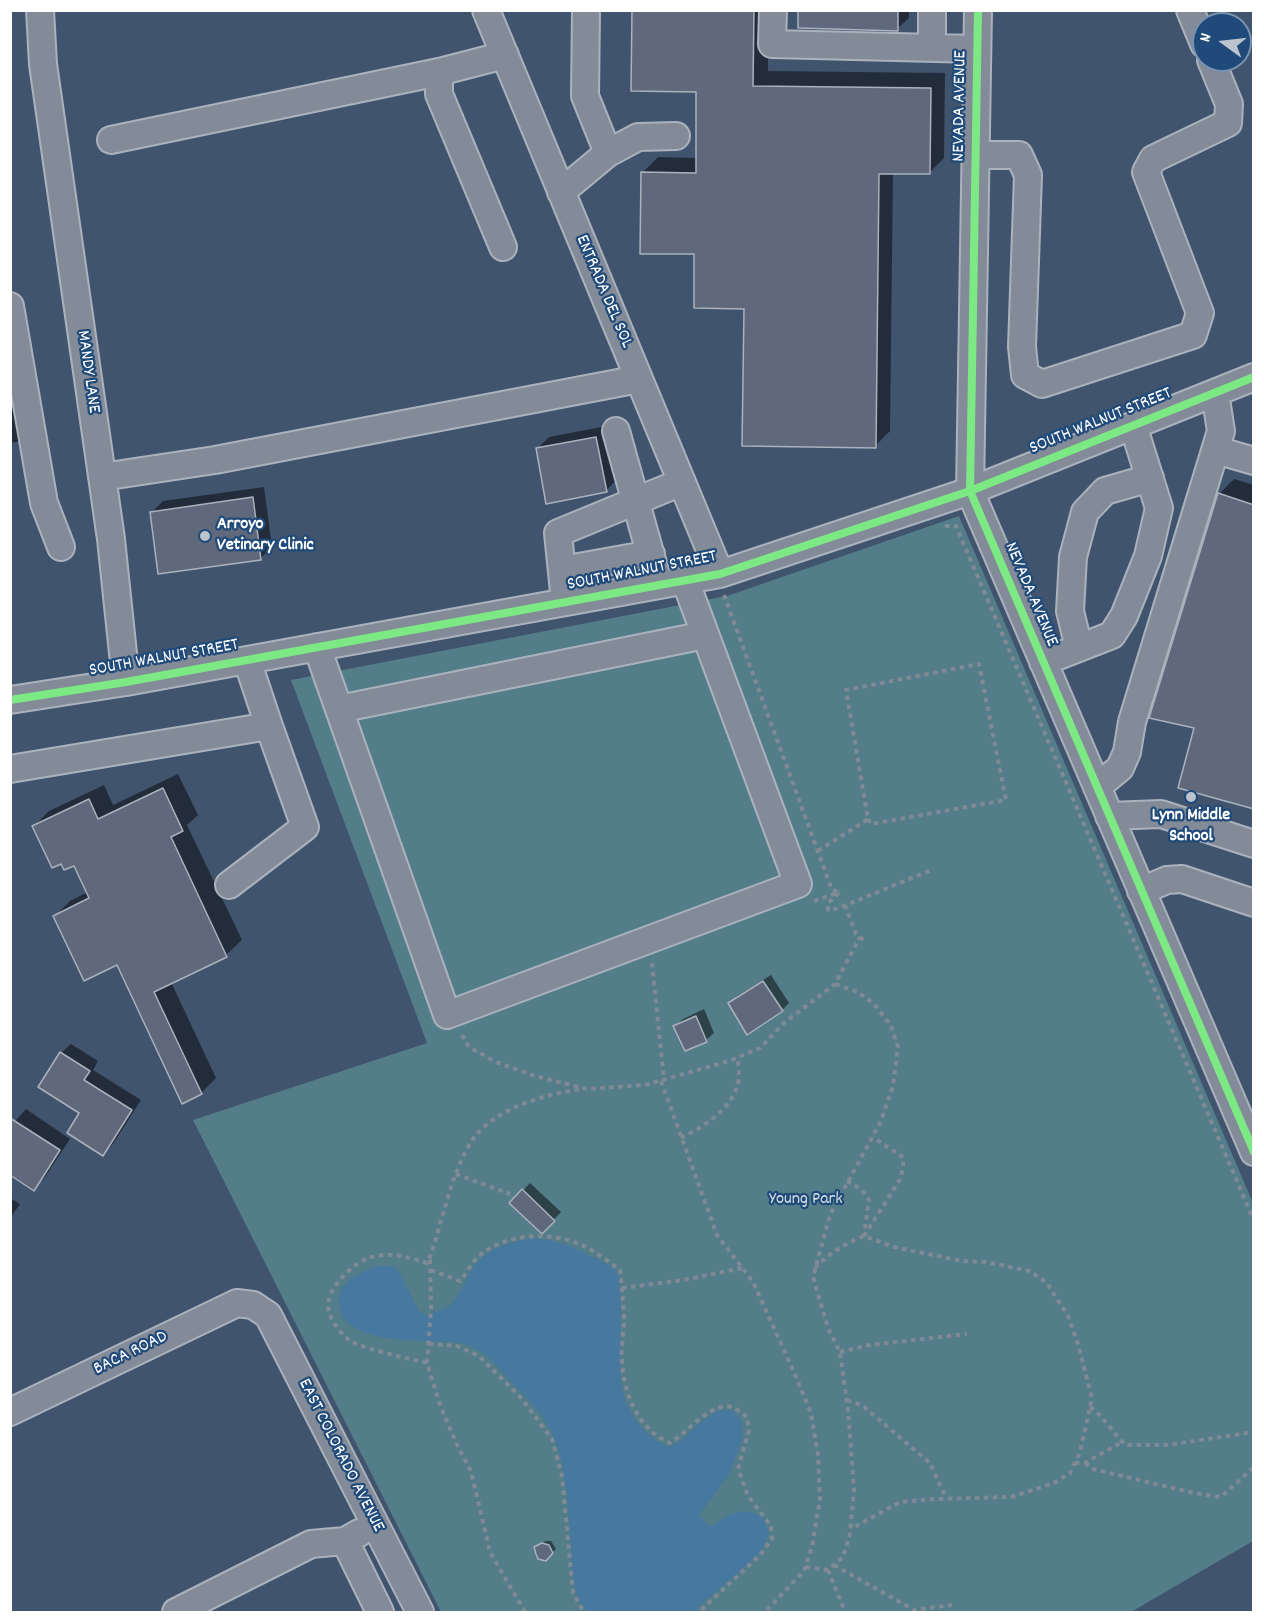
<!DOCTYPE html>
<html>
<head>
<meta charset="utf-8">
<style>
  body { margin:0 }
  #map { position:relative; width:1264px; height:1623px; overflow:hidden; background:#41546d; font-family:Dekko,sans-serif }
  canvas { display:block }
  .frame { position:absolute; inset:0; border:12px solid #fff; pointer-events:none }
  .north { position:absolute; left:1192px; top:12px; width:60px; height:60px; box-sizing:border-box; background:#1f4a7a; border:2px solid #7992af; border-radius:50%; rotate:285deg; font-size:16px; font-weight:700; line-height:24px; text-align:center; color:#fff }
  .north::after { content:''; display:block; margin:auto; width:21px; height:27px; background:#bcc3cc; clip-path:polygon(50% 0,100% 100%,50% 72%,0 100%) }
</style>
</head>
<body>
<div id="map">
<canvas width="1264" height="1623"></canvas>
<div class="frame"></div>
<div class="north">N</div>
</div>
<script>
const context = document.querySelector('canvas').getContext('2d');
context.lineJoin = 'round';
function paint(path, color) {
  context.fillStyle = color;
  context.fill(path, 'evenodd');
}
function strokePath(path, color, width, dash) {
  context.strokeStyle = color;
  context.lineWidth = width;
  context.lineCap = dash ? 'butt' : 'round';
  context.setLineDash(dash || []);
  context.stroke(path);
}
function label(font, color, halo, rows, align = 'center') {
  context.font = font + ' Dekko,sans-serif';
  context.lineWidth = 4.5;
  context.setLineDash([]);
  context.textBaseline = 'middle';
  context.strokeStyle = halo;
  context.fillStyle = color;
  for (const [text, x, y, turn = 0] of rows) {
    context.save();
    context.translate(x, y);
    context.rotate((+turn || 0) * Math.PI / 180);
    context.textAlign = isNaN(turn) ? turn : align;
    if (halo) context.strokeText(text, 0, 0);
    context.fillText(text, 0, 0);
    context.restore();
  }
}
paint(new Path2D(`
  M959,516L1253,1203V1541L1131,1612H441L193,1120L427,1043L291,680L727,596Z`), '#537d88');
paint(new Path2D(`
  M533,1238C557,1240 574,1247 594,1258C602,1262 612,1265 617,1273C620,1279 619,1290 620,1296C624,1341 608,1393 643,1429C652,1437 658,1443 669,1447L681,1441L702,1421L716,1412L722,1410L733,1411L741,1419L743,1430L741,1444L729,1474L699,1515L710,1527C731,1514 738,1506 763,1517L769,1533L762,1550L747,1565L693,1612H587L579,1601L575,1589C567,1540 573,1462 545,1421C536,1407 524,1395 512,1383C502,1372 492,1359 480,1351C473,1347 466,1344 459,1343C428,1338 335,1349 339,1298C340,1289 346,1281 354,1277C373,1267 375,1264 396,1267L420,1312L425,1315C435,1312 448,1310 454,1301C465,1288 468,1269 481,1258C495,1246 516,1241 533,1238Z`), '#4678a0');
paint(new Path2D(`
  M633,10H768V71L945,73L944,158L929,173H893L890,431L875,446L696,253L642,173L658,157L697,158L698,91Z
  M800,10H909V18L897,29Z
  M10,297L32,427L17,442L10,443Z
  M607,426L617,479L606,491L537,449L549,437Z
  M1234,479L1254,485V807L1219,494Z
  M264,487L272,547L261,558L151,513L163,501Z
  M178,774L198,815L187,825L242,940L226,955L171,982L216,1078L201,1093L117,963L55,916L70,901L88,892L75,864L34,826L49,811L104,785L113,805Z
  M771,975L789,1003L782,1010L730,1003L737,996Z
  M704,1009L714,1033L706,1040L686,1049L675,1026L683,1019Z
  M71,1044L98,1061L93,1070L141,1100L113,1144L103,1154L82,1112L61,1053Z
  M26,1109L70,1139L45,1177L33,1189L10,1127Z
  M530,1183L561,1212L542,1232L511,1203Z
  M10,1198L20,1204L10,1218Z
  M546,1541H551L556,1549L545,1559L536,1547Z`), '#0007');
const building = new Path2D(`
  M632,10H754L753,86L931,88L930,174H879L876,448L742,446L744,309L694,308V254H640L641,172L696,173V92L631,91Z
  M798,10H898V31L798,28Z
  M596,437L607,492L546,504L536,448Z
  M1218,493L1254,505V809L1178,788L1194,728L1149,718Z
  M253,497L261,560L158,574L150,512Z
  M163,788L183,831L171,837L227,957L154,992L202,1094L182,1104L117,965L84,981L53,916L89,898L74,866L64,870L61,864L52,868L32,826L89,799L98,819Z
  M763,981L783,1011L747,1035L728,1003Z
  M696,1016L707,1042L685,1051L673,1026Z
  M60,1052L90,1071L84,1080L132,1110L103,1156L67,1133L79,1113L38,1087Z
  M10,1118L60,1150L34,1191L10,1175Z
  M522,1189L555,1221L542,1234L509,1203Z
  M542,1543L549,1545L553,1553L546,1561L538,1559L536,1554L534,1547Z`);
paint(building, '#60697c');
strokePath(building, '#aab2bd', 1.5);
const minor = new Path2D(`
  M40,10L43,64L111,539L126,682
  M486,10L720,574
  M586,10L585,96L608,153
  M773,10L772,44L977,49
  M978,10L970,491L1254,1152
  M1190,10L1204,44
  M932,48V10
  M439,72V94L503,247
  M111,140L439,72L505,55
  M976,155H1019L1028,175L1022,347L1025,375L1042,384L1193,335L1200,313L1146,172L1153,159L1228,123L1229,104L1211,60
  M561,192L608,153L638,137L676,136
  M10,306L44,503L61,547
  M616,431L659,585
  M1216,450L1254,461
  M102,477L215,460L639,379
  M562,570L651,554
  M565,602L558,533L682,482
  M317,647L447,1015L798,884L685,580
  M1079,648L1070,611L1073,557L1085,512L1105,491L1150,478
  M247,660L269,726
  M1043,662L1112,635L1124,616L1148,556L1159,508L1133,425
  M10,700L126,682L720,574L970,491L1254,377
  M339,709L705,635
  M10,769L269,726L305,827L229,885
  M1097,787L1120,768L1127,752L1132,722L1221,431L1215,393
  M1109,816L1161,814L1254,844
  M1141,891L1167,880L1182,879L1254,903
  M10,1412L237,1303L253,1305L268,1315L420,1612
  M359,1533L345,1541L380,1612
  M176,1612L311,1544L345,1541`);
strokePath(minor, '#aab2bd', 30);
strokePath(new Path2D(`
  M945,526H956L1254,1221
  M724,595L832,890L840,892L828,903V910L836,909L934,869
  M818,851L868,819L846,690L979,664L1006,800L871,824L868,819
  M814,901L840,892
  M845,905L856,934L866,942
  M652,963L664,1081
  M462,1035L469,1047L496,1062L535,1076L587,1089L645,1085L729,1061L760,1048L784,1023L835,984L860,937
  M661,1081L717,1235L753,1282L793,1370L811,1413L818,1455L820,1499L812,1547L804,1571L765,1612
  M681,1138C705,1126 736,1107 739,1077C739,1071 738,1064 738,1058
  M456,1174L510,1194
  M847,1181L861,1189L869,1200L864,1235
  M864,1236L901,1178L904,1158L873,1137
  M815,1268C829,1253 845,1244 864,1236L894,1247L962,1261L986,1262L1030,1271L1047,1283L1068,1316L1078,1344L1092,1398L1080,1452L1070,1473L1054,1483L1011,1497L935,1499L900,1502L851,1529
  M431,1270L460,1281C467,1273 472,1262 480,1255C509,1232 553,1231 586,1247C598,1253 609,1262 620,1270C622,1286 623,1301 624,1317C624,1331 621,1345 622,1359C623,1392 637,1429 670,1443C687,1433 714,1398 735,1408C739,1411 743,1414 747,1417L749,1430L738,1469L748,1496L771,1526L772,1539L760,1555L699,1612
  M622,1288L683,1280L743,1268
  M429,1344L457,1346L479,1356L522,1399L552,1439L562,1476L573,1593L584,1612
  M840,1352L870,1345L967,1334
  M427,1363L431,1309L430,1259
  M847,1400L863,1406L930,1463L946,1498
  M1090,1407C1105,1417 1112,1433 1126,1445H1167L1254,1432
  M1075,1463H1085L1122,1442
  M1085,1463L1093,1469L1194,1493L1221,1497L1254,1467
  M834,1565L914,1610L952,1605
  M806,1567L828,1570L843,1557L850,1534L854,1489L848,1410L840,1352L828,1328L813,1277L830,1215L881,1121L893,1086L898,1047L891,1026L874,1004L858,992L835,984
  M828,1570L845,1612
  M525,1612L490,1552L471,1471L458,1447L440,1405L427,1363C411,1359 358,1348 348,1339C338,1331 325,1314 329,1300C332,1284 354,1263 369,1258C389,1251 408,1257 427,1263C435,1247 438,1228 444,1211C451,1186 460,1156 476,1135C499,1107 549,1093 583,1089`), '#808a96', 4, [4.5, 4.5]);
strokePath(minor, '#828b97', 26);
strokePath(new Path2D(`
  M978,10L970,491L1254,1152
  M10,700L126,682L720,574L970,491L1254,377`), '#7ce984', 8);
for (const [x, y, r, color] of [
  [205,536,6,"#bcc3cc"],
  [1191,797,6,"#bcc3cc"]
]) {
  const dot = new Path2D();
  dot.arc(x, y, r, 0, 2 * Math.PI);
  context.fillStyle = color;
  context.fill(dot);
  strokePath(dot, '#1f4a7a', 2);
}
label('18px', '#fff', '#1f4a7a', [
  ["NEVADA AVENUE",961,106,-89],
  ["ENTRADA DEL SOL",603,292,67],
  ["MANDY LANE",87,372,82],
  ["SOUTH WALNUT STREET",1101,422,-22],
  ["SOUTH WALNUT STREET",642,572,-11],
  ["NEVADA AVENUE",1030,595,67],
  ["SOUTH WALNUT STREET",164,659,-10],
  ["BACA ROAD",131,1354,-26],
  ["EAST COLORADO AVENUE",340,1456,63]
]);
label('bold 18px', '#fff', '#1f4a7a', [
  ["Arroyo",217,526],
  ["Vetinary Clinic",217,547],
  ["Lynn Middle",1191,817,"center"],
  ["School",1191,838,"center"]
], 'left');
label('18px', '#d5e0e2', '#1f4a7a', [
  ["Young Park",806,1201]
]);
</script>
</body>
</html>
